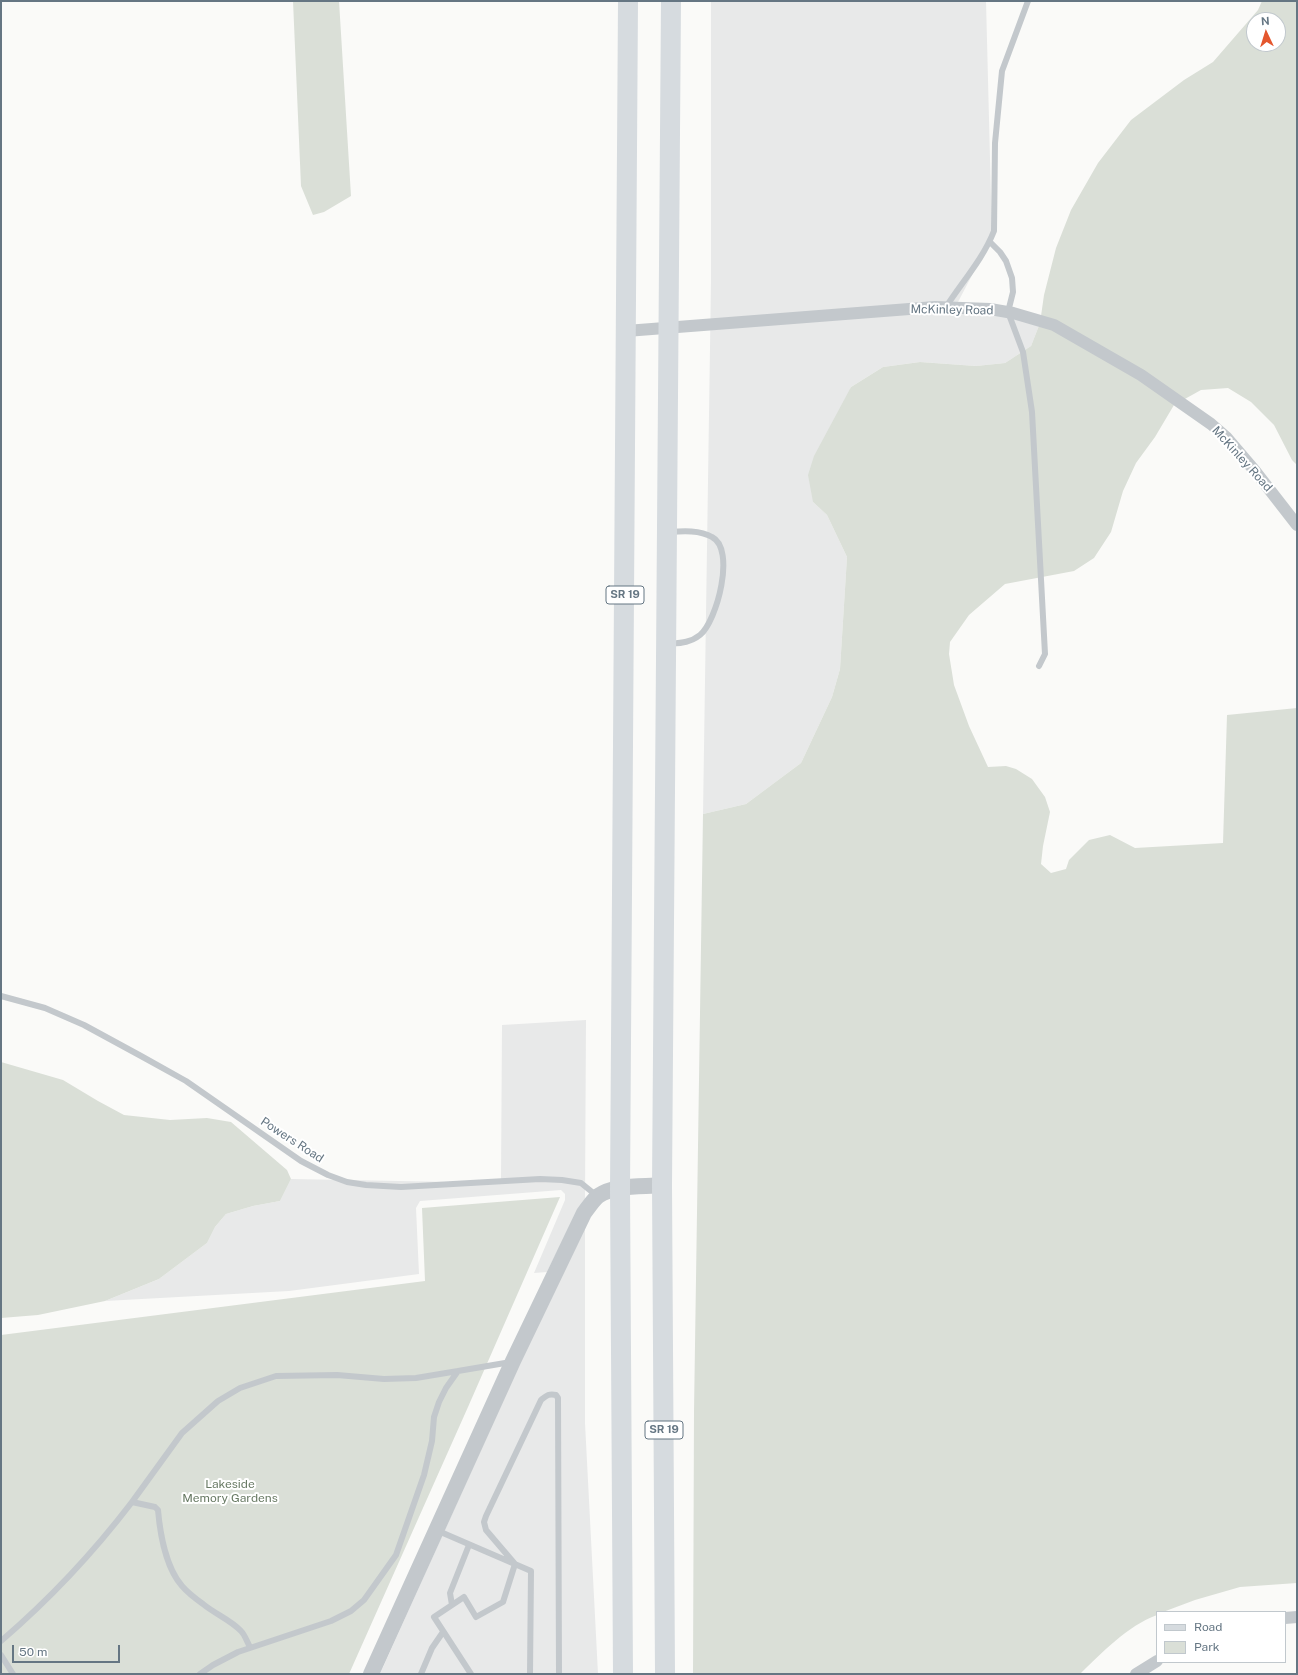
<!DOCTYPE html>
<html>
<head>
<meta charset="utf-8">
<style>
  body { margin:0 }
  #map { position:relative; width:1298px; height:1675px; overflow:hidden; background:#fafaf8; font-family:"Public Sans",sans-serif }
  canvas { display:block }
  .frame { position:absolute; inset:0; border:2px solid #657683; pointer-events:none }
  .legend { position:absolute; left:1156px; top:1611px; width:130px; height:52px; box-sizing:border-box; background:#fff; border:1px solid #c1c8cd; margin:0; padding:5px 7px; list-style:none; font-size:12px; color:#657683 }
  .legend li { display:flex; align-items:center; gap:8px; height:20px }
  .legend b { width:20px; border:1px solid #c1c8cd }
  .north { position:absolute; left:1246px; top:12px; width:40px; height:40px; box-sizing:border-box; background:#fff; border:1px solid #c1c8cd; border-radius:50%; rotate:356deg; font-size:11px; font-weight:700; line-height:16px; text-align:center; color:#657683 }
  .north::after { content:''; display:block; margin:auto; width:14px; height:18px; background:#e4572e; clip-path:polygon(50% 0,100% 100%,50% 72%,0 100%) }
  .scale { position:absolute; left:12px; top:1645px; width:108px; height:18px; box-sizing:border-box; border:2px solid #657683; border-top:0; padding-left:5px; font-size:12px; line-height:14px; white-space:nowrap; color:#657683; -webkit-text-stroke:3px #fff; paint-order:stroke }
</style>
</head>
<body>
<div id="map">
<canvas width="1298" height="1675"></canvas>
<div class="frame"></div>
<ul class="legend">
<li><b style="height:5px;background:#d6dbdf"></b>Road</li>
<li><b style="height:11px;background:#dadfd7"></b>Park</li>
</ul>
<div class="north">N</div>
<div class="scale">50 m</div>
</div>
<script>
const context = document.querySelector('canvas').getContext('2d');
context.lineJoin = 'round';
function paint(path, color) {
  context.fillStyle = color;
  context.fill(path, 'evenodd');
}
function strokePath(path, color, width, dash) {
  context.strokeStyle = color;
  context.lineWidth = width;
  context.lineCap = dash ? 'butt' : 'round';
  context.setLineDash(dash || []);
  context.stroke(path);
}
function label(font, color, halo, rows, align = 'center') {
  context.font = font + ' "Public Sans",sans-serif';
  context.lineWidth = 4;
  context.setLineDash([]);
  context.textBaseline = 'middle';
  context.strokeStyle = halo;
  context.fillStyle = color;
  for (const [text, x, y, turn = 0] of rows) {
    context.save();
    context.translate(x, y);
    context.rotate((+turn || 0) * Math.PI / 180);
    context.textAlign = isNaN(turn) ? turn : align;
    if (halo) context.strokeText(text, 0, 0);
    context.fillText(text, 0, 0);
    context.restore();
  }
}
paint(new Path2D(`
  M711,1H986L992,237L958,302L1040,323L1031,346L1005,363L976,366L920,362L883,367L851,387L813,502L827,515L847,557L840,669L832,697L801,763L746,804L703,814L711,281Z
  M586,1020L585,1199L578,1209L547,1272L534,1273L565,1200V1194L561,1190L420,1201L416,1208L419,1274L289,1291L105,1301L159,1279L207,1243L215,1227L226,1214L253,1206L280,1201L291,1179L453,1182L501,1179L502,1025Z
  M585,1228V1423L598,1674H380L519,1365Z`), '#e8e9e9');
paint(new Path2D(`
  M293,1H339L351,196L324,212L313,215L301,186Z
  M1262,1H1297V465L1292,460L1274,425L1251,402L1228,388L1201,390L1174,405L1155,437L1136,463L1123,491L1111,532L1094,558L1074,571L1005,584L969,615L950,642L949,654L954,685L969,726L988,767L1006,766L1016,769L1032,779L1045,797L1050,812L1043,846L1041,864L1051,873L1066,869L1069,860L1089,840L1110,835L1135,848L1223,843L1227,715L1297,708V1583L1240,1587L1195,1600L1163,1612H1157V1615C1127,1626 1103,1652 1080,1674H693L694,1411L703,814L746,804L801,763L832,697L840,669L847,557L827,515L813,502L808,475L814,456L851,387L883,367L920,362L976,366L1005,363L1031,346L1040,323L1044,295L1056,248L1071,210L1098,163L1131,120L1184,80L1213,62L1258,10ZM1254,20H1278V44H1254Z
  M1,1062L63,1080L98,1101L124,1115L170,1120L207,1118L231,1122L287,1170L291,1179L280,1201L253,1206L226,1214L215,1227L207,1243L159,1279L105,1301L38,1315L1,1318Z
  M560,1197L468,1407L349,1674H1V1335L425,1281L422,1208Z`), '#dadfd7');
strokePath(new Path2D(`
  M990,242L1000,252L1006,261L1012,278L1013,292L1008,312L1023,352L1032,412L1045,654L1039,666
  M946,307C962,282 983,259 994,231L995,143L1002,71L1028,1
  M668,644C680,643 690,643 700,635C717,621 736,549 712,537C700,530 683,531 670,532
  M1,996L45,1008L84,1025L141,1056L186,1081L301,1161L328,1175L347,1182L366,1185L401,1187L540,1179L562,1180L581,1183L597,1196
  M132,1502L182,1433L218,1401L240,1388L276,1376L337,1375L384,1379L416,1378L458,1371
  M436,1530L531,1571L530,1674
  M515,1564L486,1530L484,1522L486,1516L541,1400C546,1396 549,1393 556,1395L558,1398L559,1674
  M452,1605L450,1593L469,1545
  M1,1641C50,1599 93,1553 132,1502L155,1507L158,1510C160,1533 166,1568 182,1586C188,1593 196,1599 203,1604C215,1614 231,1620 241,1631C245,1635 247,1642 250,1647
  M1,1655L13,1674
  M200,1674L213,1665L238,1652L331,1621L351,1611L364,1600L396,1555L424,1475L432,1441L434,1417L439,1402L446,1388L458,1371L511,1362
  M421,1674L432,1648L443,1632
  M471,1674L434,1617L464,1597L476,1617L503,1602L515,1564`), '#c3c8cc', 6);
strokePath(new Path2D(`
  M626,331L935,307L990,309L1013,313L1054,325L1141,375L1211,424L1226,437L1255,471L1297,525
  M1285,1618L1297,1617
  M1136,1674L1157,1661`), '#c3c8cc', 12);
strokePath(new Path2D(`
  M371,1674L513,1361L584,1213C588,1208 593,1200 598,1196C615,1184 643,1187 662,1185`), '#c3c8cc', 16);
strokePath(new Path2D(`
  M623,1674L620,1188L628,1
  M665,1674L662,1185L671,1`), '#d6dbdf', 20);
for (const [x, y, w] of [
  [625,595,38],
  [664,1430,38]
]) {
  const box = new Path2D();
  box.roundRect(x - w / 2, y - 9, w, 18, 3);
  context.fillStyle = '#fff';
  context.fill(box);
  strokePath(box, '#657683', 1);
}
label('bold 11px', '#657683', null, [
  ["SR 19",625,595],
  ["SR 19",664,1430]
]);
label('12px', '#657683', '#fff', [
  ["McKinley Road",952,310,1],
  ["McKinley Road",1242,459,48],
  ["Powers Road",292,1140,33]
]);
label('12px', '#687a64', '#fff', [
  ["Lakeside",230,1484],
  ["Memory Gardens",230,1498]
]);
</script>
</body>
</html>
